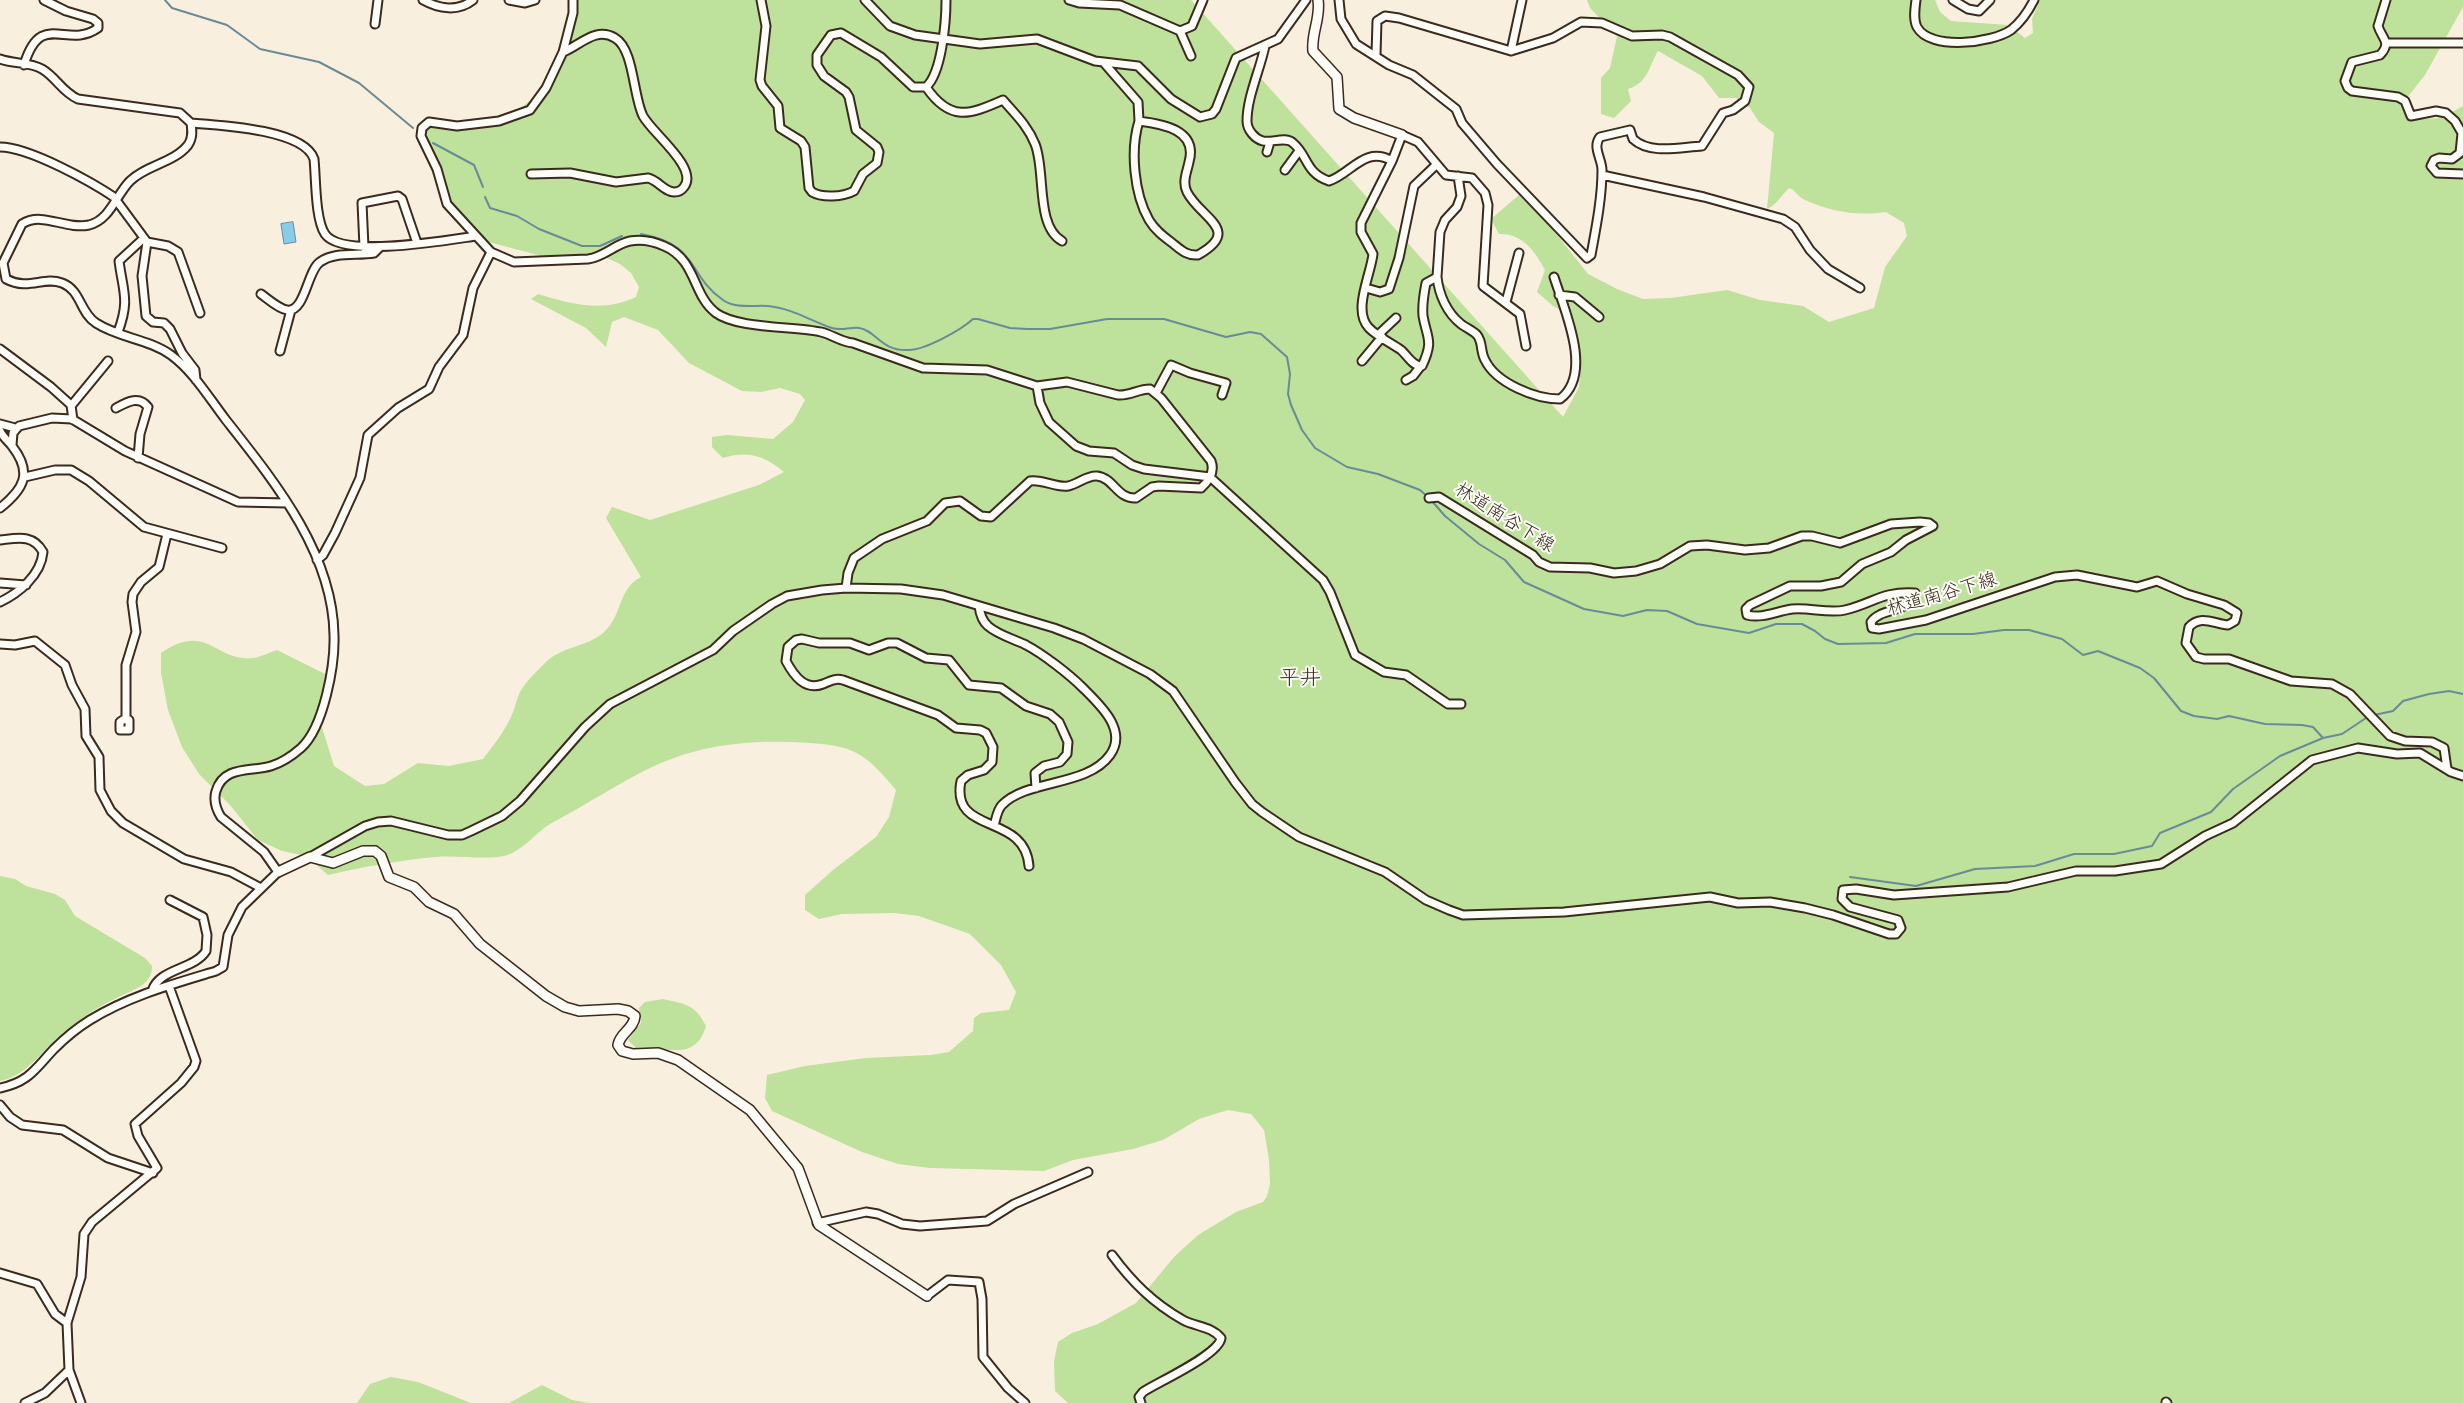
<!DOCTYPE html>
<html>
<head>
<meta charset="utf-8">
<style>
  body { margin:0 }
  canvas { display:block; background:#f9efde }
</style>
</head>
<body>
<canvas width="2463" height="1403"></canvas>
<script>
const context = document.querySelector('canvas').getContext('2d');
context.lineJoin = 'round';
function paint(path, color) {
  context.fillStyle = color;
  context.fill(path, 'evenodd');
}
function strokePath(path, color, width, dash) {
  context.strokeStyle = color;
  context.lineWidth = width;
  context.lineCap = dash ? 'butt' : 'round';
  context.setLineDash(dash || []);
  context.stroke(path);
}
function label(font, color, halo, rows, align = 'center') {
  context.font = font + ' Itim,"Klee One",sans-serif';
  context.lineWidth = 4;
  context.setLineDash([]);
  context.textBaseline = 'middle';
  context.strokeStyle = halo;
  context.fillStyle = color;
  for (const [text, x, y, turn = 0] of rows) {
    context.save();
    context.translate(x, y);
    context.rotate((+turn || 0) * Math.PI / 180);
    context.textAlign = isNaN(turn) ? turn : align;
    if (halo) context.strokeText(text, 0, 0);
    context.fillText(text, 0, 0);
    context.restore();
  }
}
paint(new Path2D(`
  M573,0H1191L1563,417L1579,387L1581,365L1572,316L1553,306L1537,292L1545,270C1535,251 1522,233 1499,234L1491,219L1519,195L1550,226L1588,274L1617,289L1643,299L1671,298L1727,290L1760,300L1803,306L1829,322L1874,308L1885,267L1907,236L1904,223L1886,212C1856,216 1833,212 1805,200C1798,197 1796,190 1789,188C1782,195 1775,206 1767,209L1774,133L1759,122L1750,108L1736,98H1719L1702,76L1658,51C1649,66 1648,83 1628,89L1631,101L1614,118L1601,114V78L1610,68L1617,36L1590,8L1587,0H1935L1940,12L1951,21L2008,25L2025,38L2033,33L2032,19L2040,0H2463V7L2425,75L2402,104L2419,119L2441,118L2463,106V1403H1068L1055,1391L1054,1361L1058,1342L1072,1333L1098,1324L1136,1303L1174,1257L1198,1235L1236,1212L1263,1202L1267,1196L1270,1184L1269,1160L1264,1130L1251,1114L1228,1110L1199,1119L1163,1140L1133,1149L1073,1160L1044,1171L930,1168L898,1164L862,1152L772,1111L765,1098L767,1075L805,1066L866,1058L931,1055L949,1052L973,1031L974,1018L981,1013L1009,1010L1016,992L1001,965L970,934L919,916L894,913L842,914L819,919L805,910V895L833,870L876,837L889,817L896,790C860,746 848,745 792,742C744,740 696,746 652,767C617,784 584,806 550,824C535,833 522,852 504,856C485,860 456,855 436,857C399,860 364,867 328,875L306,856L282,851L258,840L230,805L199,774L182,747L168,710L161,673V653C208,621 215,663 254,658C261,657 270,652 277,650L327,675L319,718L334,766L365,786L384,784L418,763L449,766L483,759C493,746 504,732 511,717C515,709 516,700 520,692C525,682 539,669 547,661C565,645 591,647 607,629C622,613 619,588 641,577L606,518L612,507L650,520L759,485L784,472C765,456 748,450 723,458L712,447V437L727,435L773,439L793,422L805,400L800,394L780,388L761,392L742,391L689,363L658,330L624,317L612,322L606,347L586,328L531,299L538,294C571,304 602,313 636,297L639,287L631,273L620,264L598,254L560,261L485,241L444,203L420,142L426,128L501,124L553,82L558,54L575,14Z
  M0,876L15,879L26,886L55,894L65,900L75,916L145,958L152,966C152,983 138,988 125,994C102,1004 82,1017 63,1033C43,1049 27,1076 0,1081Z
  M663,999C685,1004 695,1004 706,1026C695,1064 664,1045 636,1048L628,1040L641,1023L639,1008L645,1002Z
  M391,1377L418,1382L471,1403H357L370,1384Z
  M542,1385L572,1400L589,1403H509Z`), '#bee19b');
const water = new Path2D(`
  M293,222L296,242L284,244L281,224Z`);
paint(water, '#88ccea');
strokePath(water, '#698b98', 1);
strokePath(new Path2D(`
  M165,0L172,8L227,25L260,49L319,62L359,83L413,128
  M433,143L474,165L483,187
  M485,197L490,208L517,216L539,229L582,246H600L622,236
  M641,234C700,245 686,274 723,300C736,309 753,305 768,306C791,308 811,321 832,328C842,331 849,327 859,328C876,330 881,352 909,350C925,350 961,330 973,319H978L1010,328L1027,329H1050L1107,319H1164L1226,337L1250,332L1261,334L1287,357L1290,374L1288,394L1291,405L1302,430L1315,448L1347,467L1378,474L1420,490L1428,497
  M1431,500L1445,516L1479,544L1505,560L1524,582L1584,609L1623,616L1647,610L1667,611L1697,624L1749,633L1776,624H1802L1815,631L1825,639L1838,644L1886,643L1915,634H1973L2004,630H2029L2062,639L2083,655L2098,651L2140,668L2154,678L2181,711L2194,716L2217,719L2229,716L2265,724L2302,725L2313,727L2323,738
  M2374,715L2393,711L2403,701L2429,694L2449,691L2463,694
  M1850,877L1916,886L1975,869L2035,866L2074,854H2114L2152,846L2160,833L2211,812L2233,789L2280,756L2323,738L2342,734L2369,716`), '#698b98', 2);
const minor = new Path2D(`
  M423,0C439,9 458,12 473,0
  M509,0L525,3L535,0
  M573,0V13L563,52L546,88L530,110L499,121L457,126L429,122L422,128L421,136L437,169L447,204L491,252L514,262L588,259C604,257 615,244 630,241C641,239 653,241 664,246C697,260 692,295 716,313C738,329 794,326 821,332C833,335 841,342 853,343L923,368L987,370L1037,386L1067,382L1118,395C1130,396 1138,389 1150,389L1161,398L1211,461C1215,472 1209,481 1201,488L1159,486L1152,487L1136,498C1117,499 1114,478 1097,476C1087,475 1078,484 1068,486C1056,488 1043,479 1030,481L991,517L981,516L960,501L945,503L927,521L882,539L854,558L848,573L846,588
  M761,0L766,26L760,80L762,86L778,106L780,128L801,141L805,147L809,188L812,192C822,198 843,197 854,191L863,174L877,163L879,152L877,147L856,130L849,97L846,92L824,76L817,65V55L831,35L841,33L881,57L913,87H926C942,73 946,21 946,0
  M865,0L890,26L915,35L980,44L1037,39L1095,61L1138,66L1171,99L1200,117L1212,114L1216,109L1236,58L1278,39L1306,0
  M1069,0L1079,3L1120,5L1180,31L1192,26L1203,0
  M1339,0L1341,19L1356,44L1389,65L1413,75L1456,109L1462,123L1497,164L1587,258L1591,255C1596,228 1602,198 1602,170C1602,159 1592,147 1600,137L1630,130L1633,139C1650,155 1681,147 1702,146L1723,113L1733,110L1745,101L1749,87L1738,75L1670,37L1662,35L1632,36L1602,23L1581,22L1553,38L1511,51L1399,18L1385,16L1377,21L1376,55
  M1916,0C1915,8 1913,19 1917,27C1930,51 1992,43 2011,30C2021,22 2028,12 2034,0
  M1953,0L1968,9L1979,11L1990,0
  M2386,0L2378,26C2382,39 2392,42 2380,55L2352,62L2345,81L2348,88L2352,91L2398,97L2405,101L2411,116L2436,111L2446,113L2455,121L2462,133L2460,153L2452,159L2439,158L2434,160L2431,166L2437,173L2463,174
  M375,24L378,0
  M1180,31L1191,56
  M2387,43H2463
  M1265,46C1260,70 1247,97 1247,121C1247,130 1255,139 1263,141C1272,143 1286,136 1293,143C1308,155 1305,173 1329,181C1351,174 1365,145 1392,161
  M1511,51L1522,0
  M0,59C13,64 30,62 42,69C56,77 62,92 78,99L180,113L191,123C192,130 193,138 188,145C174,163 146,165 130,181C116,195 110,220 89,225C65,230 43,211 22,224L3,263L6,279C29,291 43,276 62,283C81,290 80,313 96,323C119,338 149,339 171,355C194,372 209,398 226,420C274,481 333,553 334,635C335,665 324,727 301,748C293,755 281,763 271,766C251,772 224,765 216,791C213,801 216,809 221,817L264,852L278,872L242,907L228,935L223,967L216,971C173,984 129,996 90,1020C77,1028 65,1038 54,1049C35,1069 29,1082 0,1088
  M1104,63L1138,102L1139,121
  M24,65C41,9 67,50 98,28V23L93,19L66,11L44,0
  M926,87C950,122 969,115 1003,100C1015,114 1028,126 1035,144C1046,170 1035,226 1062,241
  M1139,121C1163,124 1198,130 1189,162C1187,172 1182,182 1187,192C1200,218 1243,230 1198,255C1186,256 1180,249 1171,242C1163,236 1155,230 1149,220C1134,194 1130,150 1139,121Z
  M191,123C218,125 304,129 314,159C316,178 315,219 325,234C342,259 448,240 476,236
  M0,147C29,147 92,182 117,199
  M1267,152L1270,142
  M1285,170L1299,151
  M531,174L570,173L616,182L648,178C658,180 664,192 674,192C678,192 682,190 684,187C699,168 652,133 643,116C633,96 634,49 615,38C596,26 579,46 563,52
  M1602,175L1704,197L1783,219L1795,227L1810,250L1828,269L1860,288
  M116,200L147,242L168,246L178,252L200,313
  M147,242L142,276L146,316L153,322L164,323L170,329L182,353L195,370L196,380
  M364,247L362,203L398,196L402,199L417,243
  M1437,277L1440,232L1445,220L1457,207L1461,196L1458,176
  M1366,288L1380,292L1389,289L1399,258L1414,186L1436,165
  M261,294C268,299 279,309 287,310C305,313 307,271 320,262C335,251 357,256 374,253L380,247
  M1559,295L1575,297L1599,317
  M1506,302L1519,253
  M118,332C130,300 123,292 119,261L144,238
  M1379,334L1396,318
  M1526,346L1520,314L1483,286L1488,205L1485,193L1472,178L1446,175L1418,142L1402,135L1392,161L1361,223V232L1373,254C1371,274 1352,311 1369,328C1378,337 1391,343 1401,350C1407,355 1413,367 1422,366C1434,340 1427,339 1423,316C1422,305 1424,293 1426,283L1437,277C1439,295 1447,313 1461,324C1466,328 1472,330 1477,335C1483,342 1480,351 1485,360C1496,383 1535,399 1560,399C1594,374 1564,309 1554,277
  M0,349L51,387L71,405L73,420
  M280,351L291,310
  M1362,361L1382,337
  M1406,380L1413,376L1420,367
  M1037,386L1040,403L1049,422L1076,446L1089,451L1114,453L1132,465L1144,469L1210,477L1323,580L1330,592L1355,655L1384,672L1406,675L1448,704H1461
  M1156,393L1171,365L1190,373L1226,383L1222,395
  M71,406L108,361
  M116,408C127,402 139,395 148,407L140,434L138,458
  M0,424L15,428
  M0,431C3,437 8,441 12,446C33,473 24,489 0,508
  M12,445L13,433L19,426L52,418L72,419L125,451L238,502L287,503
  M25,477L55,470H71L89,481L144,527L222,548
  M1429,498L1439,497L1533,555L1539,562L1550,567L1590,568L1614,573L1636,571L1660,564L1690,546L1707,545L1745,550L1769,548L1802,536H1812L1840,543L1891,524L1920,522L1929,523L1933,526L1906,540L1891,552L1862,564L1841,582L1821,586H1790L1750,605L1746,609L1747,615C1762,619 1777,611 1792,609C1809,607 1829,614 1845,610C1874,603 1882,591 1915,593C1911,613 1881,607 1871,622L1872,628L1879,629L1926,620L2055,577L2077,575L2137,587L2157,581L2187,594L2224,605L2237,613L2235,621L2228,625C2214,624 2201,614 2189,627L2186,643L2196,657L2204,659H2229L2291,681L2332,684L2350,694L2390,736L2405,741L2432,742L2444,748L2447,769
  M0,540C18,538 33,534 43,552C41,575 19,593 0,602
  M317,560L323,555L335,533L360,478L368,435L398,408L429,389L439,367L463,335L473,288L491,252
  M0,583L26,585
  M979,606C980,614 982,621 988,626C998,635 1014,639 1026,645C1043,654 1069,674 1083,688C1100,705 1128,730 1110,755C1087,787 1027,779 1002,805C997,810 996,819 994,826
  M0,644L15,645L35,641L65,665L72,685L85,709L86,736L99,757L100,790L111,811L123,823L184,859L231,872L261,888
  M126,718L120,722V730H129V720L126,718V665L136,632L132,602L133,594L141,582L159,567L167,534
  M310,857L365,826L378,822L391,821L448,835H462L471,831L502,816L520,801L585,727L610,704L713,650L733,631L772,604L787,596L822,590L846,588L901,589L943,595L1054,628L1083,639L1150,674L1173,691L1235,782L1252,804L1262,812L1299,837L1385,872L1426,900L1449,910L1463,915L1564,912L1710,897L1738,903L1770,902L1805,908L1833,915L1889,934H1896L1901,928L1898,920L1850,907L1842,899L1843,890L1856,889L1894,895L2008,887L2076,871H2115L2161,864L2205,836L2233,823L2312,760L2358,748L2397,754L2420,753L2451,772L2463,776
  M1029,866C1025,812 950,836 961,781L968,775L984,770L992,762L993,747L986,733L980,730L956,728L938,715L843,680C835,678 830,681 823,684C805,691 794,676 786,661L788,647L796,640L802,639L819,643H850L869,650L888,643H897L926,658L949,660L969,685L1001,688L1026,706L1050,714L1059,722L1068,742L1067,754L1060,762L1044,766L1035,773L1036,788
  M152,991C159,968 194,970 206,951L207,935L203,917L170,900
  M0,1105L10,1117L22,1125L63,1130L108,1158L153,1173
  M817,1223L866,1212L878,1214L902,1224L920,1226L987,1221L1014,1204L1088,1172
  M1112,1255C1132,1282 1153,1303 1183,1320C1196,1327 1211,1326 1221,1338C1219,1355 1158,1382 1143,1392L1139,1397L1141,1403
  M0,1273L37,1284L55,1314L67,1323
  M927,1296L948,1280L979,1282L982,1299L983,1357L1008,1388L1025,1403
  M2166,1402L2167,1403
  M25,1403L45,1393L69,1370
  M81,1403L69,1370L67,1323L81,1277L84,1234L92,1222L157,1168L138,1136L135,1124L181,1083L194,1067L196,1061L169,986`);
const tertiary = new Path2D(`
  M1318,0C1321,18 1311,33 1313,51L1337,77L1339,109L1354,118L1402,135
  M278,872L310,857L333,863L363,851H375L381,856L389,877L414,887L429,902L454,914L480,944L546,996L565,1007L579,1011L618,1009L628,1011L635,1016C634,1029 620,1033 618,1045L622,1051L633,1054L658,1053L678,1060L750,1110L798,1168L819,1225L927,1296`);
strokePath(minor, '#3b2a1e', 11);
strokePath(tertiary, '#3b2a1e', 12);
strokePath(minor, '#fdfcf7', 7);
strokePath(tertiary, '#fdfcf7', 9);
label('19px', '#3b2a1e', '#fdfcf7', [
  ["林道南谷下線",1504,518,32],
  ["林道南谷下線",1942,595,-16]
]);
label('21px', '#3b2a1e', '#fdfcf7', [
  ["平井",1300,679]
]);
</script>
</body>
</html>
